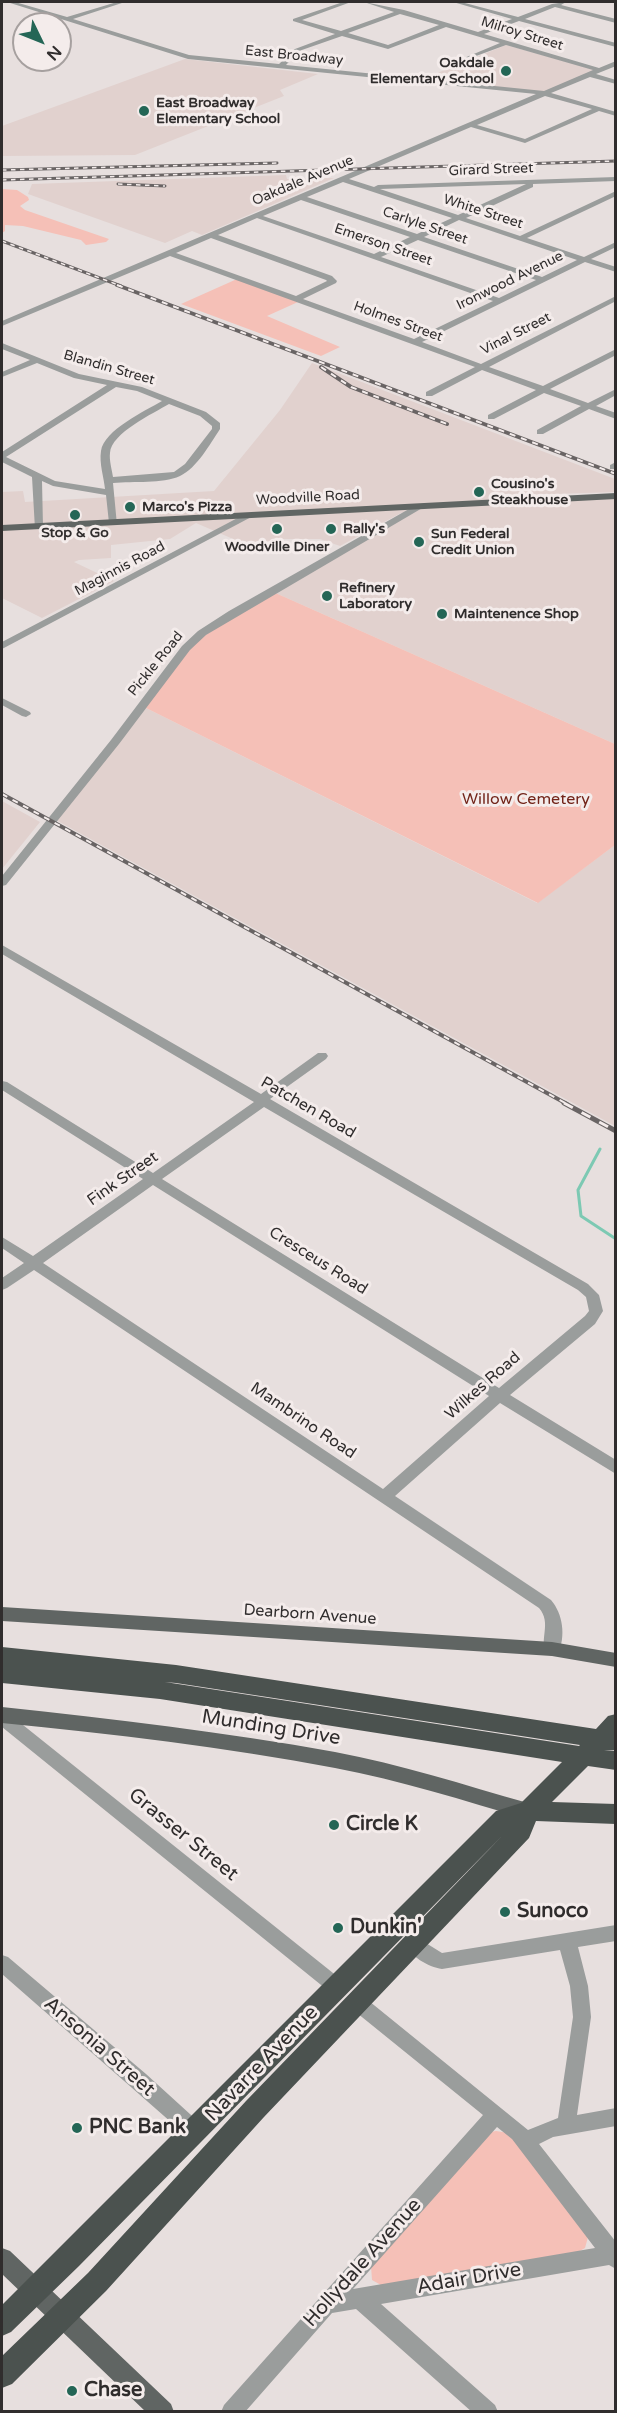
<!DOCTYPE html>
<html>
<head>
<meta charset="utf-8">
<style>
  body { margin:0 }
  #map { position:relative; width:617px; height:2413px; overflow:hidden; background:#e7dfde; font-family:"Varela Round",sans-serif }
  canvas { display:block }
  .frame { position:absolute; inset:0; border:3px solid #302d2d; pointer-events:none }
  .north { position:absolute; left:12px; top:12px; width:60px; height:60px; box-sizing:border-box; background:#f4eceb; border:2px solid #a6a09f; border-radius:50%; rotate:133deg; font-size:16px; font-weight:700; line-height:24px; text-align:center; color:#302d2d }
  .north::after { content:''; display:block; margin:auto; width:21px; height:27px; background:#246656; clip-path:polygon(50% 0,100% 100%,50% 72%,0 100%) }
</style>
</head>
<body>
<div id="map">
<canvas width="617" height="2413"></canvas>
<div class="frame"></div>
<div class="north">N</div>
</div>
<script>
const context = document.querySelector('canvas').getContext('2d');
context.lineJoin = 'round';
function paint(path, color) {
  context.fillStyle = color;
  context.fill(path, 'evenodd');
}
function strokePath(path, color, width, dash) {
  context.strokeStyle = color;
  context.lineWidth = width;
  context.lineCap = dash ? 'butt' : 'round';
  context.setLineDash(dash || []);
  context.stroke(path);
}
function label(font, color, halo, rows, align = 'center') {
  context.font = font + ' "Varela Round",sans-serif';
  context.lineWidth = 6;
  context.setLineDash([]);
  context.textBaseline = 'middle';
  context.strokeStyle = halo;
  context.fillStyle = color;
  for (const [text, x, y, turn = 0] of rows) {
    context.save();
    context.translate(x, y);
    context.rotate((+turn || 0) * Math.PI / 180);
    context.textAlign = isNaN(turn) ? turn : align;
    if (halo) context.strokeText(text, 0, 0);
    context.fillText(text, 0, 0);
    context.restore();
  }
}
paint(new Path2D(`
  M506,45L596,70L543,92L420,80Z
  M185,59L318,74L280,90L284,96L135,155L2,156V126Z
  M286,175L287,179L334,178L202,235L192,231L165,243L28,194L32,184Z
  M312,363L615,479V492L524,495L464,504L615,497V744L271,591L409,512L401,513L340,546L320,539H283L261,551L196,523L170,539L111,545V558L79,560L74,562L114,581L42,618L2,598V492L23,491L25,502L214,491L280,410Z
  M142,706L537,903L615,845V1126L54,819Z
  M2,801L40,822L2,869Z`), '#e1d1ce');
paint(new Path2D(`
  M2,189L17,190L28,197L29,200L20,206L25,210L109,239L106,242L86,245L81,240L23,226L5,225V231L2,233Z
  M237,279L298,302L267,316L340,347L321,356L181,304Z
  M271,591L615,744V845L538,903L142,706L186,648Z
  M496,2131L509,2133L588,2237L585,2248L578,2252L381,2285L372,2280L371,2266L491,2132Z`), '#f5c0b7');
strokePath(new Path2D(`
  M600,1149L578,1190L581,1216L616,1239`), '#7dc9b3', 3);
paint(new Path2D(`
  M7,2H15L67,17L117,2H125L73,19L189,55L279,64L295,49L335,34L293,21V19L343,2H351L302,20L341,31L394,12L364,2L404,10L478,32L512,19L453,2H461L518,17L552,4L566,2L561,5L616,19V23L555,7L525,19L616,43V47L519,21L484,34L599,68L616,61V66L596,74L616,80V84L590,77L551,93L616,112V116L599,111L525,143L471,127L349,179L374,187L378,185L616,177V181L533,184V187L466,218L520,236L616,191V196L527,238L584,257L616,242V247L591,259L616,267V272L585,262L422,342L481,364L616,296V301L489,367L543,386L616,349V355L550,389L588,403L616,389V395L596,406L616,413V419L589,409L543,434H537V430L581,406L544,393L494,419H488V415L536,390L482,370L432,396H426V392L475,367L170,256L2,326V321L536,94L188,59ZM400,14L439,25L388,45L348,33ZM446,27L500,43L457,61V63L506,45L593,70L544,91L286,65L299,51L342,36L388,49ZM545,96L592,109L525,139L477,125ZM343,182L452,218L417,234L307,197ZM526,184L458,215L380,189ZM301,200L410,237L374,254L263,216ZM257,218L493,301L414,339L303,299L336,283L337,281L332,276L218,235ZM459,220L577,260L542,277L424,237ZM211,238L326,280L327,281L296,296L176,253ZM418,240L536,280L499,298L381,257Z
  M2,343L79,374L142,387L206,412L220,423V429C210,444 197,468 180,476C162,484 134,481 113,483L117,525L109,523L106,495L53,486L42,481L43,527L35,529L32,477L2,462V452L107,385L74,378L37,363L2,377V372L30,360L2,349ZM116,387L137,391L162,401C145,411 104,430 101,451C99,463 104,478 105,489L55,481L6,457ZM169,404L200,416L212,426V429L185,464L174,472L113,477C112,470 109,460 110,453C111,433 154,413 169,404Z
  M616,462V469H610V465Z
  M416,505L424,507L206,635L190,650L119,744L6,885L2,886V876L111,740L182,646L198,631L229,611Z
  M247,513L255,515L2,649V642Z
  M2,698L30,712L31,714L26,717L22,716L2,705Z
  M2,945L261,1094L318,1053H326L328,1056L326,1059L270,1099L588,1284L599,1295L603,1311L595,1324L510,1395L616,1460V1474L500,1403L395,1496L551,1600C563,1614 566,1636 558,1654L552,1656L546,1654C539,1639 552,1623 539,1608L34,1270L7,1288L2,1290V1278L24,1263L2,1248V1237L33,1256L143,1179L2,1090V1081L7,1082L153,1173L254,1102L2,954ZM264,1107L578,1290L586,1297L589,1311L585,1316L499,1388L162,1179ZM153,1185L489,1396L383,1489L43,1263Z
  M2,1711L8,1713L343,1981L346,1987L343,1993L337,1995L331,1993L2,1727Z
  M616,1925V1941L578,1947L588,1986L591,2017L577,2115L616,2108V2126L553,2137L539,2144L616,2242V2269L609,2265L381,2304L495,2405L498,2412H472L356,2309L332,2313L245,2412H221L224,2405L483,2115L352,2009L349,2003L352,1997L358,1995L364,1997L528,2130L558,2118L573,2017L570,1986L560,1950L442,1969C428,1967 410,1956 404,1943L407,1937L413,1935L442,1953ZM497,2127L512,2139L595,2248L353,2289Z
  M2,1955L8,1957L146,2074L202,2125L204,2131L202,2137L195,2140L188,2137L2,1974Z`), '#9a9d9c');
paint(new Path2D(`
  M616,493V499L2,531V525Z
  M2,1607L552,1642L616,1653V1667L552,1656L2,1621Z
  M2,1707C113,1719 225,1732 335,1752C400,1764 464,1785 528,1803L535,1805L537,1811L535,1817L528,1819C464,1801 400,1780 335,1768C225,1747 113,1734 2,1723Z
  M2,2248L10,2251L171,2404L174,2412H146L2,2274Z`), '#606563');
paint(new Path2D(`
  M2,1647L176,1665L596,1729L608,1716L616,1714V1750H604L616,1751V1770L588,1766L552,1802L616,1804V1824L536,1821L529,1838L264,2117L106,2291L12,2384L2,2388V2356L88,2273L246,2101L503,1835L79,2266L11,2332L2,2336V2305L496,1811L521,1803L562,1762L160,1699L2,1683V1665L87,1674L2,1665ZM165,1682L176,1683L580,1745L579,1746Z`), '#4b524f');
const railFar2 = new Path2D(`
  M2,170L277,163
  M2,180L616,161
  M118,184L165,186
  M2,241L121,286`);
const railFar1 = new Path2D(`
  M117,285L616,474
  M321,367L351,387L447,424
  M2,794L567,1104`);
const rail = new Path2D(`
  M564,1103L616,1131`);
strokePath(railFar2, '#696464', 3);
strokePath(railFar1, '#696464', 4);
strokePath(rail, '#696464', 5);
strokePath(railFar2, '#f4eceb', 1.5, [4.5]);
strokePath(railFar1, '#f4eceb', 2, [6]);
strokePath(rail, '#f4eceb', 3, [10]);
for (const [x, y, r, color] of [
  [506,71,6,"#246656"],
  [144,111,6,"#246656"],
  [479,492,6,"#246656"],
  [130,507,6,"#246656"],
  [75,515,6,"#246656"],
  [277,529,6,"#246656"],
  [331,529,6,"#246656"],
  [419,542,6,"#246656"],
  [327,596,6,"#246656"],
  [442,614,6,"#246656"],
  [334,1825,6,"#246656"],
  [505,1912,6,"#246656"],
  [338,1928,6,"#246656"],
  [77,2128,6,"#246656"],
  [72,2391,6,"#246656"]
]) {
  const dot = new Path2D();
  dot.arc(x, y, r, 0, 2 * Math.PI);
  context.fillStyle = color;
  context.fill(dot);
  strokePath(dot, '#f4eceb', 2);
}
label('14px', '#302d2d', '#f4eceb', [
  ["Milroy Street",522,34,17],
  ["East Broadway",294,56,6],
  ["Girard Street",491,170,-2],
  ["Oakdale Avenue",303,181,-23],
  ["White Street",483,212,18],
  ["Carlyle Street",425,226,19],
  ["Emerson Street",383,245,19],
  ["Ironwood Avenue",510,281,-26],
  ["Holmes Street",398,322,20],
  ["Vinal Street",516,334,-27],
  ["Blandin Street",109,368,16],
  ["Woodville Road",308,498,-3],
  ["Maginnis Road",120,569,-28],
  ["Pickle Road",156,664,-51]
]);
label('bold 14px', '#302d2d', '#f4eceb', [
  ["Oakdale",494,63,"right"],
  ["Elementary School",494,79,"right"],
  ["East Broadway",156,103],
  ["Elementary School",156,119],
  ["Cousino's",491,484],
  ["Steakhouse",491,500],
  ["Marco's Pizza",142,507],
  ["Rally's",343,529],
  ["Stop & Go",75,533,"center"],
  ["Sun Federal",431,534],
  ["Credit Union",431,550],
  ["Woodville Diner",277,547,"center"],
  ["Refinery",339,588],
  ["Laboratory",339,604],
  ["Maintenence Shop",454,614]
], 'left');
label('16px', '#722419', '#f4eceb', [
  ["Willow Cemetery",526,800]
]);
label('16px', '#302d2d', '#f4eceb', [
  ["Patchen Road",308,1108,30],
  ["Fink Street",123,1179,-35],
  ["Cresceus Road",318,1261,32],
  ["Wilkes Road",483,1386,-41],
  ["Mambrino Road",303,1421,34],
  ["Dearborn Avenue",310,1615,4]
]);
label('20px', '#302d2d', '#f4eceb', [
  ["Munding Drive",271,1728,9],
  ["Grasser Street",183,1835,39],
  ["Ansonia Street",99,2047,41],
  ["Navarre Avenue",262,2064,-46],
  ["Hollydale Avenue",363,2263,-48],
  ["Adair Drive",469,2279,-10]
]);
label('bold 20px', '#302d2d', '#f4eceb', [
  ["Circle K",346,1825],
  ["Sunoco",517,1912],
  ["Dunkin'",350,1928],
  ["PNC Bank",89,2128],
  ["Chase",84,2391]
], 'left');
</script>
</body>
</html>
